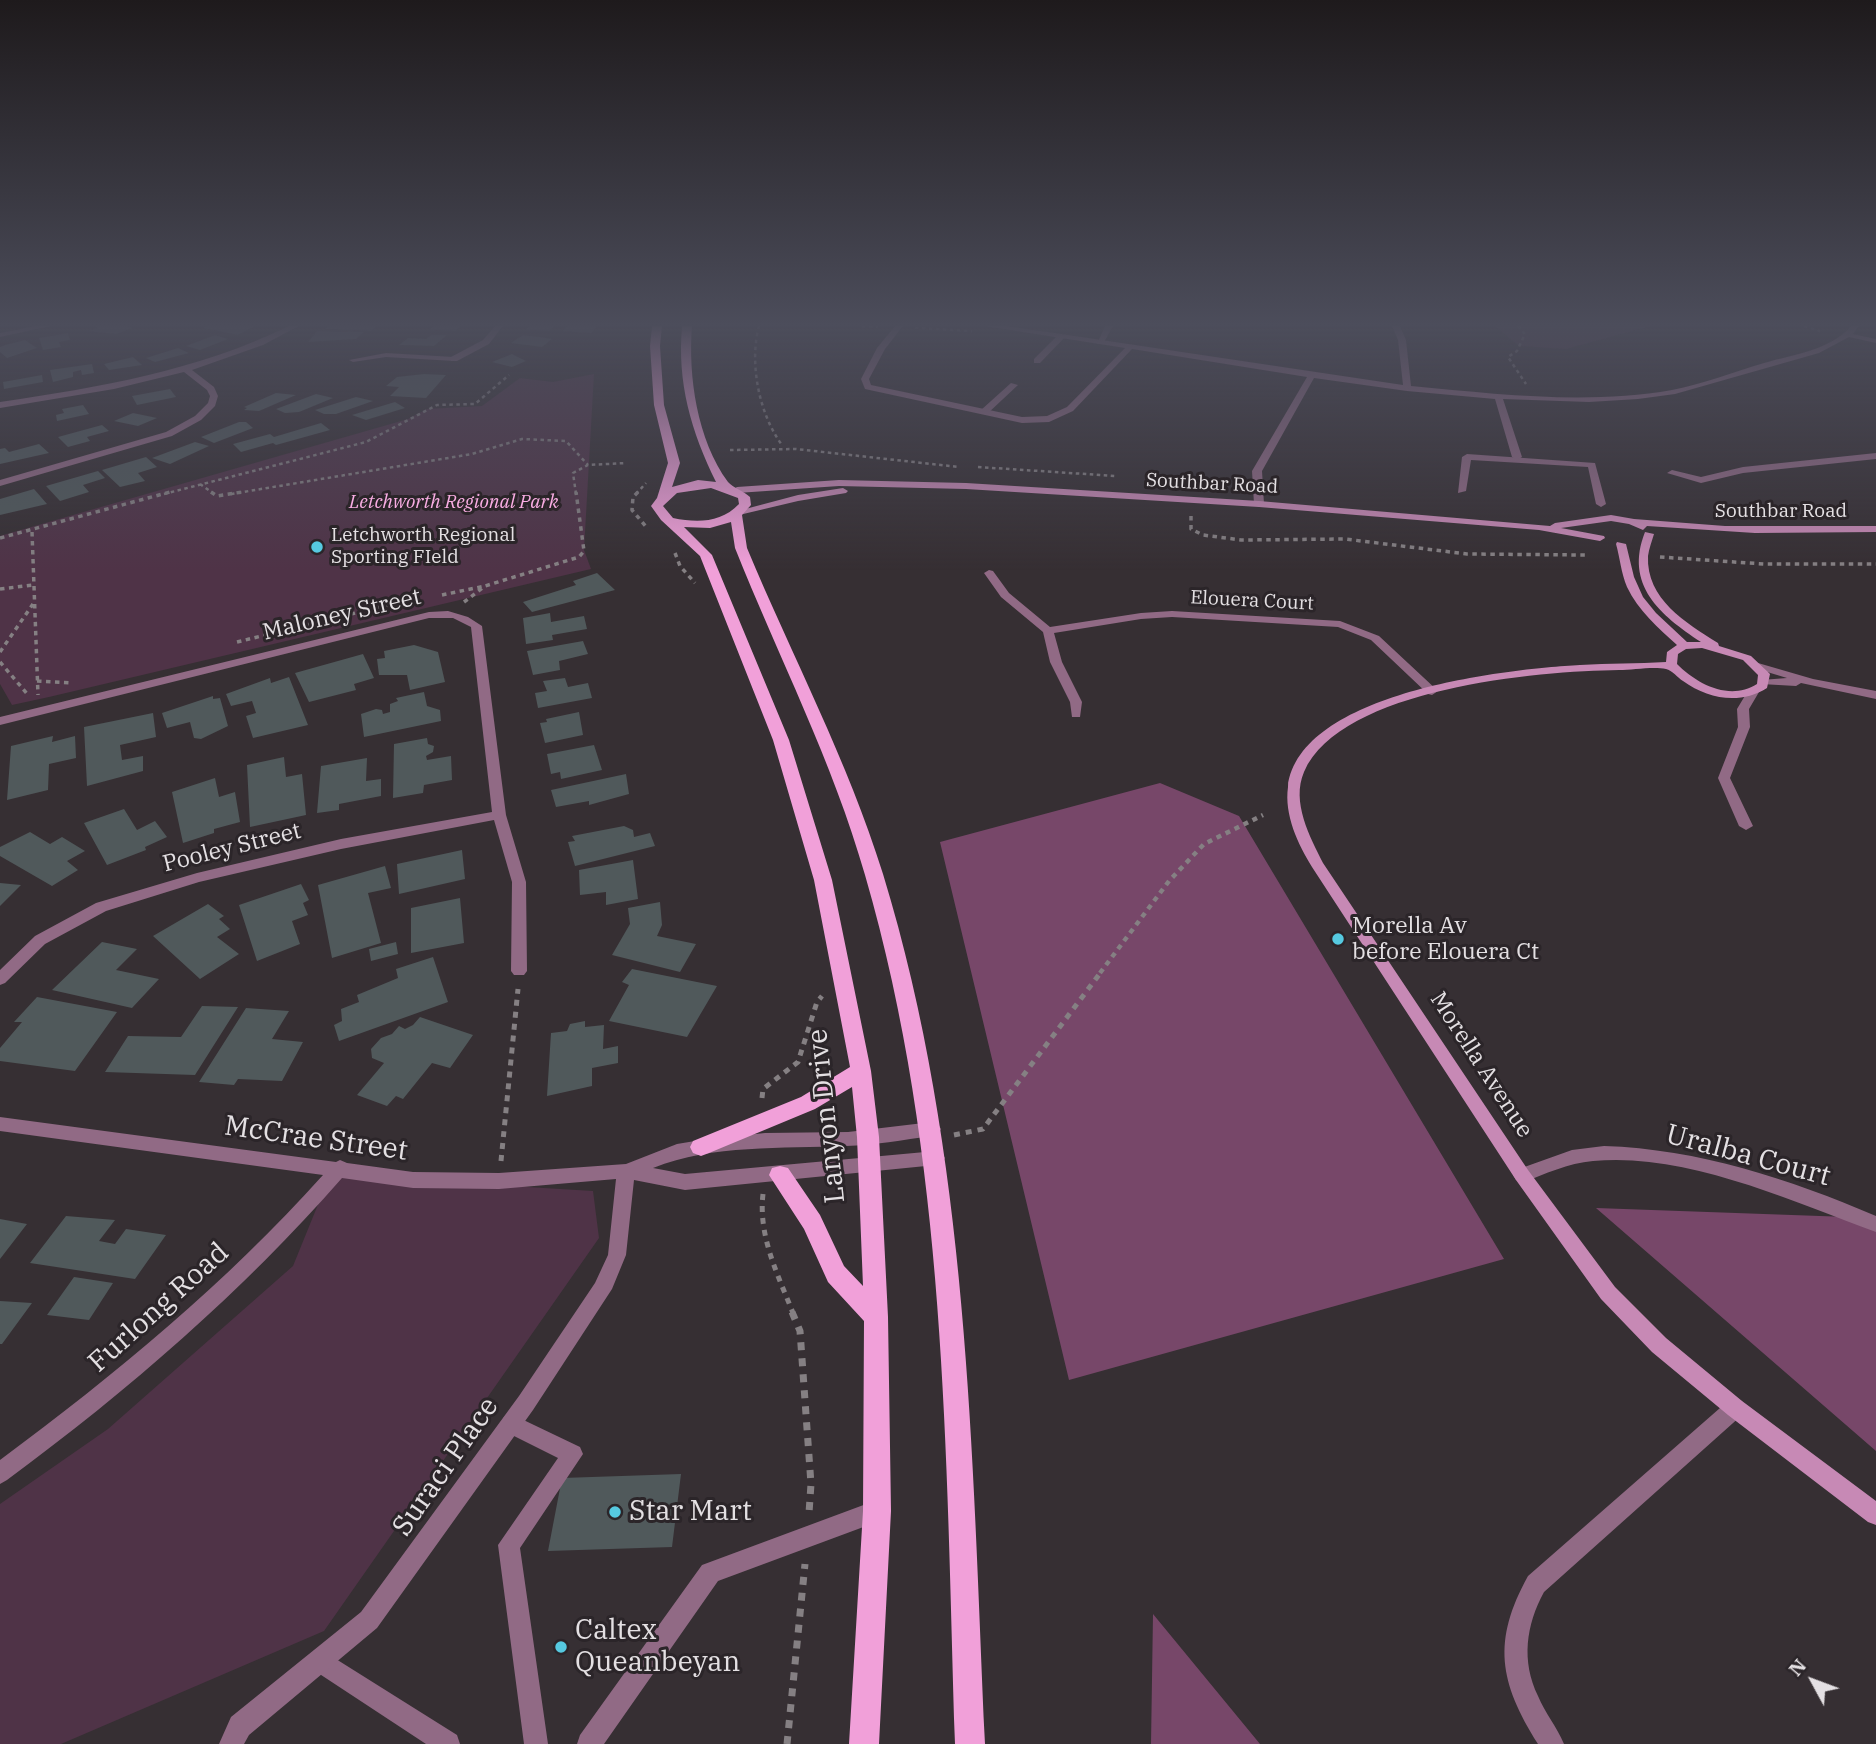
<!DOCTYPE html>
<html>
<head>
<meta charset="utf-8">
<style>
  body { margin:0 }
  #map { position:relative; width:1876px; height:1744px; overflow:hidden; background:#362f33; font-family:"IBM Plex Serif",serif }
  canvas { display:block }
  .north { position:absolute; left:1778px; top:1646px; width:70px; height:70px; -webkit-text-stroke:5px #2b2529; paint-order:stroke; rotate:311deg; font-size:19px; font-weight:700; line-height:28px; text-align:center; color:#e4e0e3 }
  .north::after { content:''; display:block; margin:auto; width:24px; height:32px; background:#e4e0e3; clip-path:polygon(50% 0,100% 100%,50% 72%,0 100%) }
</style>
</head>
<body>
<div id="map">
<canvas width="1876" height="1744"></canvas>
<div class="north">N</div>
</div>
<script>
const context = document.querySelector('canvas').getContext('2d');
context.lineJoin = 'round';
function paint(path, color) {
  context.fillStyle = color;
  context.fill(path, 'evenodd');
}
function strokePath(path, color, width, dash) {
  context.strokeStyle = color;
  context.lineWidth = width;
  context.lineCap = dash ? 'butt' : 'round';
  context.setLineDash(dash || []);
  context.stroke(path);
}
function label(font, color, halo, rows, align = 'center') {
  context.font = font + ' "IBM Plex Serif",serif';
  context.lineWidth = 6;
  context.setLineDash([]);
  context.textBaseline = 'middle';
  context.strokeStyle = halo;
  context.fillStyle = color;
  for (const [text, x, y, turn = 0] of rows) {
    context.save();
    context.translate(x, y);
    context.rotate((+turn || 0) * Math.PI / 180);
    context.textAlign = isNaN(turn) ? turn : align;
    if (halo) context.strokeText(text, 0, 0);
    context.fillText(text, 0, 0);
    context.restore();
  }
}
paint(new Path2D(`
  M1495,326H1651L1566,349L1519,346Z
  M594,374L584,550L591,569L49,697L12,705L0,684V536L408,419L427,409L482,406L520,378L553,382Z
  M330,1175L593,1191L599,1238L324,1631L61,1744H0V1504L108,1429L293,1266Z`), '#4f3347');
paint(new Path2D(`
  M1160,783L1239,816L1504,1259L1069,1380L940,842Z
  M1596,1208L1876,1218V1452V1451Z
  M1153,1614L1260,1744H1151Z`), '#774769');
paint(new Path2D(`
  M95,326H127L133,328L116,334L87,331L98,328Z
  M207,326H255L238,335L203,328Z
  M329,326H377L371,331L325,329Z
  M433,326H461L456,331L429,330Z
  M529,326H555L549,331L525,330Z
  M567,326H597L591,333L562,331Z
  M317,331L364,332L356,339L308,342Z
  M68,333L70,340L59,342L61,347L43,350L39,338Z
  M215,335L228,339L200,350L186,346Z
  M431,335H447L434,346L399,345L408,338L426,339Z
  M523,335L540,337L552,339L542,347L511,343Z
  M25,340L37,348L7,358L0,352V347L5,345Z
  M178,348L189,353L155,362L146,358Z
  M512,354L526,361L512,367L492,362Z
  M133,357L142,365L109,370L104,364Z
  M92,364L94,373L82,375L81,370L73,372V377L53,382L50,370Z
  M424,374L446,375L426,398L390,396L399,387L386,386L397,377Z
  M42,375L43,382L4,389L3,382Z
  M170,389L176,397L137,405L132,396Z
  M276,393L296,395L259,411L244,410L247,408L244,407Z
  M316,394L333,398L299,412L285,413L276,409Z
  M356,397L373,401L336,414H324L315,410Z
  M395,402L405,408L366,420L352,415Z
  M83,405L89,414L57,421L56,415L64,413L62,409Z
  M133,413L157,418L138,426L114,421Z
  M239,422H246L253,428L214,443L201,437Z
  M321,423L330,430L276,445L273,443L241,452L233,444L270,434L274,437Z
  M102,425L109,431L87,437L90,441L68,447L58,437Z
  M195,442L209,446L170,464L152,458Z
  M39,444L49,453L0,464V449L5,448L9,452Z
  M146,457L157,467L138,473L145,481L120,487L102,470Z
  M98,471L105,478L83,485L89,492L60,501L46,486Z
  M34,489L47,504L0,515V499Z
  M597,573L615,590L532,612L523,602L576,585L573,581Z
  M550,613L551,622L584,616L587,629L552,635L553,640L526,644L523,618Z
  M583,641L588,654L559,661L560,670L533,675L527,651Z
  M414,645L438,652L445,682L410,690L407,675H379L377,659L385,658L384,651Z
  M363,654L374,678L354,684L356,690L309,702L295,673Z
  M289,677L308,725L253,738L246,716L256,713L252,701L231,706L226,694L270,678L271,683Z
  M565,678L568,687L588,683L592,698L538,708L535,693L547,691L543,681Z
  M424,692L427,706L440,710L441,721L364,737L361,714L376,709L382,710L383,714L390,712V704L398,701L396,698Z
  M213,696V699L220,698L228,726L201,739L194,738L190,722L167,728L162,713Z
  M579,712L583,735L545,743L540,723L547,722L546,719Z
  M153,713L156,737L120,745L122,760L143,756V771L87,786L84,727Z
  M53,736L52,742L75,736L76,758L49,764L48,790L7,800L11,746Z
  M427,738L428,744L434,746L433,752L426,756L427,760L451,756L452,780L424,785L423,793L393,798L394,744Z
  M594,745L602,770L561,779L560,772L551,774L547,754Z
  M284,757L286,777L302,774L306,815L250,827L247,765Z
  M367,758L366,781L381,779V796L339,804V810L317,813L321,766Z
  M626,774L629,794L589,805V801L556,807L551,790Z
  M215,778L219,797L235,792L240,822L214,829V833L183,843L172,792Z
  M124,809L137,830L155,821L167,837L145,847L146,850L107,865L84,823Z
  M624,826L633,830L634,837L650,833L655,846L575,866L568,842L575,841L572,836Z
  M30,832L50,844L62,837L85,851L67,861L78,870L52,886L0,856V847Z
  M462,850L465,879L399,894L397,864Z
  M633,860L638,899L606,905V892L580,895L579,870Z
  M385,866L391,888L368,893L381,943L332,958L318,885Z
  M0,883L21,885L0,906Z
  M301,884L309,900L303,903L308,915L292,921L300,944L257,961L239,905Z
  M460,898L464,943L411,953V908Z
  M660,902L662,925L657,936L696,944L680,972L612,955L630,924L628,908Z
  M208,904L224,916L219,919L230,929L217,937L239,954L200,979L153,936Z
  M102,942L137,949L116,970L159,979L132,1008L52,990Z
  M396,942L398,954L371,961L369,949Z
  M433,957L448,1002L339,1041L334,1025L342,1021L341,1009L359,1002L357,995L398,978L396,969Z
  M632,969L717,986L687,1037L609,1021L629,985L622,982Z
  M37,997L117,1012L75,1071L0,1061V1048L22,1022H14Z
  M202,1006L238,1007L195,1075L105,1072L128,1036L181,1037Z
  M246,1008L289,1011L272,1039L303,1042L282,1081L238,1079L234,1085L199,1082Z
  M420,1017L473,1035L450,1068L432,1063L403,1099L396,1096L387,1106L357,1095L384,1063L372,1058L371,1049L381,1038L392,1034L399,1026L405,1029L413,1025Z
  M585,1021V1027L604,1025L603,1049L618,1046V1063L592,1068V1086L547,1096L551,1033L567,1031L570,1024Z
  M66,1216L115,1220L99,1241L115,1244L126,1229L166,1235L135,1279L30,1263Z
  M0,1219L27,1224L0,1259Z
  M74,1277L113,1283L89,1320L47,1315Z
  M0,1301L32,1303L2,1344H0Z
  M681,1474L672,1547L548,1551L562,1478Z`), '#50595b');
strokePath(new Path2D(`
  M759,326C749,363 759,414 782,445
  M862,326L878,327
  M1518,326L1525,334L1517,351L1508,357L1526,384
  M1804,326L1820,331
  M915,328L972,331
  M730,450L796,449L959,467
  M978,467L1116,476
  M200,484L214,494
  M164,494L366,442L437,405L475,404L509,375
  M231,494L472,454L522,439L566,441L588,465
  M576,494L573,473L588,465L626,463
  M636,494L646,483`), '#858083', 2.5, [3.5, 3.5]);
strokePath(new Path2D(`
  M211,492L217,496L242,492
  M638,492L633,497L632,510L648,529
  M1191,516V529L1203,535L1241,540L1345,539L1467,554L1586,555
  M32,532L38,695
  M0,538L170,492
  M675,553L680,566L695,583
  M1660,557L1764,564H1876
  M0,589L33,585
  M442,595L485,586
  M464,602L485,586L579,557L584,551L576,492
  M237,642L388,605
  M0,652L33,604
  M0,662L29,696
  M37,681L72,683`), '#858083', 3.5, [4.5, 4.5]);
strokePath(new Path2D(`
  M1100,973L1169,881L1204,844L1263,815`), '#858083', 4.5, [5, 5]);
strokePath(new Path2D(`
  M762,1098L763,1089L798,1062L817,1002L822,996
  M954,1135L983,1129L1101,972
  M501,1161L518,989
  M763,1194C758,1236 778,1275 793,1313`), '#858083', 5, [6, 6]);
strokePath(new Path2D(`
  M792,1312L800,1331L811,1484L809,1513
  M787,1744L805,1564`), '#858083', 7, [8, 8]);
paint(new Path2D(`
  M1105,326H1113L1103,344H1097Z
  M1059,334L1066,336L1040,363H1034V359Z
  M386,353L454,357L458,359L454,361L386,357L353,362L349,360Z
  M1011,383L1018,385L987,414H981V410Z
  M1876,453V459L1743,473L1701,483L1667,473L1672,470L1701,477L1743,467Z
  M1467,454L1595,463L1606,504L1601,507L1596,504L1588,467L1471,460L1466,491L1458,493L1462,457Z
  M511,1414L580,1447L583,1454L520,1548L548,1744H524L498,1545L558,1458L504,1431L501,1424L504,1417Z
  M877,1500L885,1503L888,1511L885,1519L718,1581L604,1744H577L580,1735L702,1565Z
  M320,1649L457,1735L460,1744H426L312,1669L308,1661L312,1653Z`), '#916a85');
paint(new Path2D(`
  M35,326H51L0,337V333Z
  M289,326H299L263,345L192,370L214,387L218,396L215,406L201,420L172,436L0,486V480L166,432L195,416L208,403L210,396L207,390L184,372L114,389L0,408V402C100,387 197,371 289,326Z
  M495,326H503L489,344L457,361H451V357L483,340Z
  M895,326H903L885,349L869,379L871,385L1022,417L1047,416L1067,407L1125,348L984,326H1006L1048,332L1403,385L1398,340L1392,326H1400L1406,340L1411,386C1497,394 1586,405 1672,390C1703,384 1733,372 1764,363C1794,354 1829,351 1851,326H1859L1853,334L1876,339V343L1849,337L1819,353L1675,394L1638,399L1589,402L1503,399L1522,457L1517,460L1512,457L1495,399L1407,391L1314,378L1262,471L1264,504L1259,507L1254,504L1252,471L1307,377L1132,349L1073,411L1049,422L1022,423L865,389L861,379L877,348Z
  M989,570L993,571L1009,593L1050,627L1141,613L1172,611L1340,621L1379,636L1438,691L1432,695L1428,694L1371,640L1338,627L1172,617L1141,619L1054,633L1062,662L1082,702L1080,717H1072L1070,702L1050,662L1043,632L1001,597L984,573Z
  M448,611L468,617L482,626L506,815L526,882L527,971L524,975H514L511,971L512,882L494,820L341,849L199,882L106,911L45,944L5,983L0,985V970L35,936L96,903L197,873L341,839L492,812L471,627L453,618H429L0,725V717L429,612Z
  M1758,663L1813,679L1876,691V699L1801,683L1796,686L1761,684V680L1787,678L1754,668L1752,666Z
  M1753,688L1759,692L1749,709L1750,727L1730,778L1753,826L1746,830L1739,826L1718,778L1738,727L1737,709L1749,689Z
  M0,1117L336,1162L340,1160L347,1163L413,1172L499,1173L626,1164L677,1144L701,1140L765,1133L848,1132L932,1122L938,1124L941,1129L938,1134L932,1136C903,1140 874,1145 846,1146C781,1149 714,1144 653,1168L685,1174L936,1151L942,1153L945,1158L942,1163L936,1165L685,1190L634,1180L626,1255L612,1289L533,1410L377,1628L249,1735L244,1744H219L231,1717L361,1612L519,1396L595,1283L608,1255L616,1179L499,1189L413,1188L342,1178C242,1292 129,1390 7,1480L0,1484V1460C116,1374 226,1283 323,1175L0,1131Z
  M1604,1146C1698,1149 1790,1179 1876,1216V1232C1791,1201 1686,1152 1593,1161C1568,1163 1545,1174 1522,1183L1516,1180L1513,1175L1516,1170L1572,1150Z
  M1735,1398L1742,1401L1745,1408L1742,1415L1544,1592C1526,1625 1521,1661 1538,1696C1545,1713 1557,1727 1564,1744H1538C1499,1682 1492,1641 1528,1576L1728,1401Z`), '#916a85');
paint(new Path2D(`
  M839,480L966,483L1259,501L1550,526L1555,523L1611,515L1634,519L1725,526H1876V532L1755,533L1647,526L1643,530L1629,524L1611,521L1561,528L1604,536L1605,538L1600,541L1539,530L1259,507L966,489L839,486L737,493L732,490L737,487Z
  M843,488L848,491L846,493L798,501L739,515L734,512L798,495Z
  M1645,532L1654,534C1652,541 1649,548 1648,556C1646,599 1686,623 1718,643L1719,646L1751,656L1770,674L1767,688C1740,705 1708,699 1683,681C1678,678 1672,670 1666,669C1654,666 1632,670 1619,670C1538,671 1341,688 1304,772C1291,802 1310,837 1323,863L1528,1170L1615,1287L1666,1338L1742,1401L1876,1501V1525L1868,1522L1728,1415L1652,1352L1601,1299L1516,1180L1312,867C1298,844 1284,815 1288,787C1299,692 1506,669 1580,665C1609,663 1637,664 1666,662L1667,652L1677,645C1658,628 1638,610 1627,587C1621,573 1620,558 1616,544L1617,542L1626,544L1634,577L1643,597L1656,613L1687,642H1701C1660,615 1624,585 1645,532ZM1702,648L1743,660L1758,675L1757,684C1730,701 1698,685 1677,664L1678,654L1686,649Z`), '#c789b5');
paint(new Path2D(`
  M652,326H662L660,346L664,405L680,463L672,487L698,480L716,482C691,431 677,383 682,326H692C688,376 697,440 728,482C733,488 744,491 750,497L751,505L742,515L747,548C792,656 848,761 883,874C969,1155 972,1452 985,1744H955C946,1453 947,1157 865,875C833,762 778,656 735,548L731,522L710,528L684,527L712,555L789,740L832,880L871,1071L879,1137L888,1317L891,1511L879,1744H849L863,1511L864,1321L828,1282L804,1229L769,1175L772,1168L780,1166L788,1168L820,1215L844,1266L863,1286L857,1137L852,1087L815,1109L709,1153L701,1156L693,1153L690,1147L693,1141L801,1097L850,1067L814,880L773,740L700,556L661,520L651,506L657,498L668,463L654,405L650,346ZM711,488L738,498L739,504C721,523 697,523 673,518L663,506L677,493Z`), '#f1a0d9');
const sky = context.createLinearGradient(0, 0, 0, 570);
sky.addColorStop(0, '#1e1a1c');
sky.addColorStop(0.57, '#4c4d5b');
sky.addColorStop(1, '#4c4d5b00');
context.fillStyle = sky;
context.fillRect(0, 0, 1876, 570);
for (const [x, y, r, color] of [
  [317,547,7,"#56c9e0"],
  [1338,939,7,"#56c9e0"],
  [615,1512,7,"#56c9e0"],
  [561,1647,7,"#56c9e0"]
]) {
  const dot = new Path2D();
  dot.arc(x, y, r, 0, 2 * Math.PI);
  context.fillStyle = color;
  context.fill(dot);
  strokePath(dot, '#2b2529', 2.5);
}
label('19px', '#e4e0e3', '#2b2529', [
  ["Southbar Road",1212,484,3],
  ["Southbar Road",1781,512],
  ["Elouera Court",1252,601,3]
]);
label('italic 19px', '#f9ade3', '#2b2529', [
  ["Letchworth Regional Park",454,503]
]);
label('19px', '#e4e0e3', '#2b2529', [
  ["Letchworth Regional",331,536],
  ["Sporting FIeld",331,558]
], 'left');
label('23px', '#e4e0e3', '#2b2529', [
  ["Maloney Street",342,615,-13],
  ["Pooley Street",232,848,-14],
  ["Morella Avenue",1481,1065,57]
]);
label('23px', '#e4e0e3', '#2b2529', [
  ["Morella Av",1352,926],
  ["before Elouera Ct",1352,952]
], 'left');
label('28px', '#e4e0e3', '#2b2529', [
  ["Lanyon Drive",827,1116,-96],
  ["McCrae Street",316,1139,8],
  ["Uralba Court",1748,1156,15],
  ["Furlong Road",159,1308,-42],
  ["Suraci Place",446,1467,-55]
]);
label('28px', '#e4e0e3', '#2b2529', [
  ["Star Mart",629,1512],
  ["Caltex",575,1631],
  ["Queanbeyan",575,1663]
], 'left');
</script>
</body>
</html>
